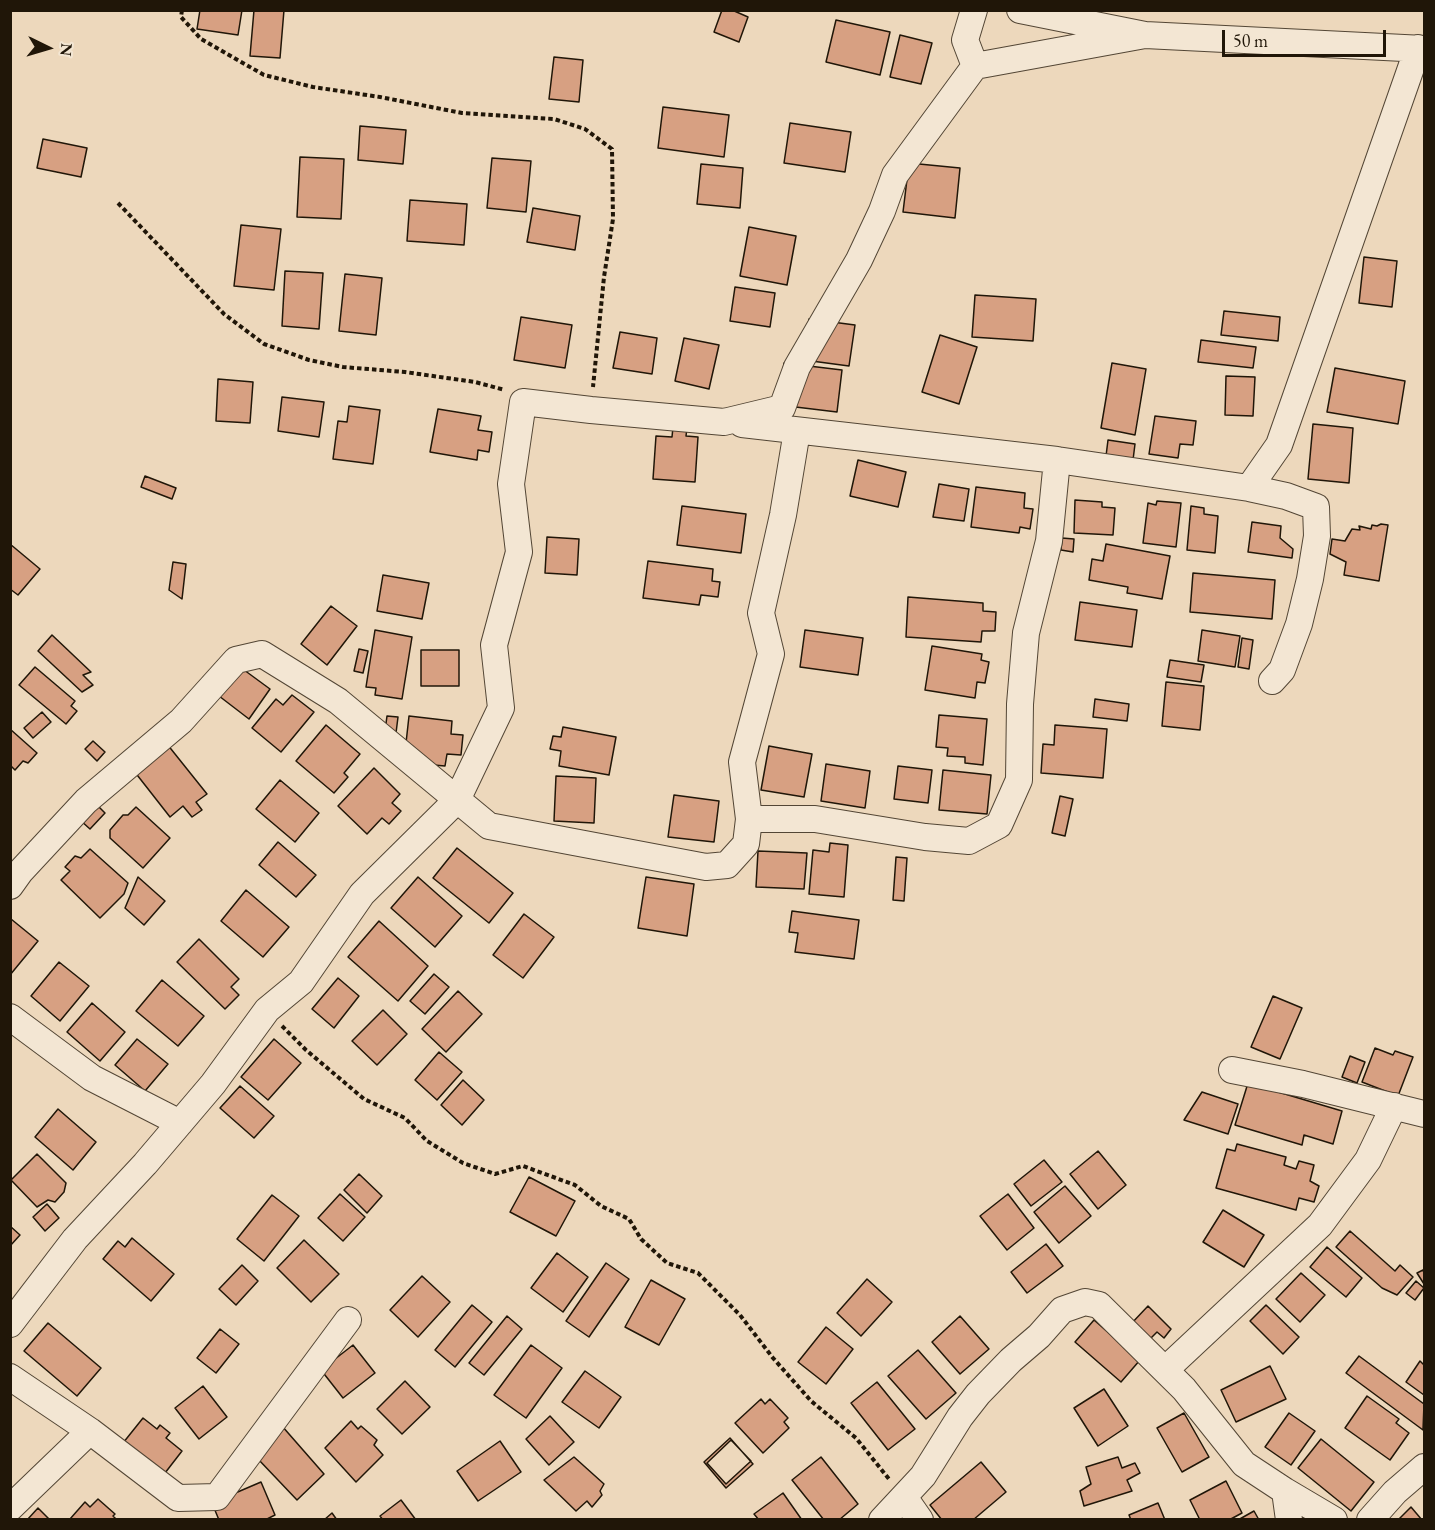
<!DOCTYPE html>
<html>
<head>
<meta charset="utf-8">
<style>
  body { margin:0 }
  #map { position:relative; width:1435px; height:1530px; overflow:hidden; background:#edd8bc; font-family:"EB Garamond",serif }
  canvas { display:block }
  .frame { position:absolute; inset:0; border:12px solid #201608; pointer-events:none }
  .north { position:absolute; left:18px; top:18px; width:60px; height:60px; -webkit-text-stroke:4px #f3e6d3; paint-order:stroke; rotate:95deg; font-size:16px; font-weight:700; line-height:24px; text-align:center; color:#201608 }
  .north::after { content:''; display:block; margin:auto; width:21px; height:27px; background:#201608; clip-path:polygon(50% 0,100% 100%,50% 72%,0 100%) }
  .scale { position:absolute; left:1222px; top:30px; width:164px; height:27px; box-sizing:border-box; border:3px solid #201608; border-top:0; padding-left:8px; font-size:18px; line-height:21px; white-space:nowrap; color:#201608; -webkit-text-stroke:4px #f3e6d3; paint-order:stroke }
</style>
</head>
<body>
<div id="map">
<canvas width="1435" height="1530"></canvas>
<div class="frame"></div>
<div class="north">N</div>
<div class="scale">50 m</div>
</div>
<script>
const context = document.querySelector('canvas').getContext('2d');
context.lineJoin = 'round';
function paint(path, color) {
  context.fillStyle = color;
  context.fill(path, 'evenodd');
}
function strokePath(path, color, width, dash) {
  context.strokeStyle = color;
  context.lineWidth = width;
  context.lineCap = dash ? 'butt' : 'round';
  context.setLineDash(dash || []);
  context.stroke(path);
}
const building = new Path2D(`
  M200,10H242L238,35L197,29Z
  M254,10H284L280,58L250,56Z
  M722,10H732L748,17L739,42L714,32Z
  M836,20L890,32L880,75L826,62Z
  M900,35L932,43L921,84L890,77Z
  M554,57L583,60L579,102L549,99Z
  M663,107L729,115L724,157L658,148Z
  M790,123L851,132L845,172L784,163Z
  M360,126L406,130L403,164L358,160Z
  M43,139L87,148L81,177L37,168Z
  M300,157L344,159L341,219L297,217Z
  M492,158L531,161L526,212L487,208Z
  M909,163L960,168L955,218L903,212Z
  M701,164L743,168L740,208L697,204Z
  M410,200L467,204L464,245L407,241Z
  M533,208L580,216L575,250L527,242Z
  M241,225L281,229L274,290L234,286Z
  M749,227L796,236L787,285L740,276Z
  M1364,257L1397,261L1392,307L1359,303Z
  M285,271L323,273L319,329L282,326Z
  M345,274L382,278L376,335L339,331Z
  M735,287L775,293L770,327L730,321Z
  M975,295L1036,299L1033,341L972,337Z
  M1224,311L1280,317L1278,341L1221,335Z
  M521,317L572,325L565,368L514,360Z
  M809,319L855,325L849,366L804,360Z
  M620,332L657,338L652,374L613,368Z
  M940,335L977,347L959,404L922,392Z
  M684,338L719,345L709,389L675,381Z
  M1201,340L1256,347L1253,368L1198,362Z
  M784,363L842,370L837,412L779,405Z
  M1112,363L1146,369L1135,435L1101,428Z
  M1335,368L1405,381L1398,424L1327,412Z
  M1226,376L1255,377L1253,416L1225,415Z
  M218,379L253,382L250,423L216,421Z
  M282,397L324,402L319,437L278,431Z
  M349,406L380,410L373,464L333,459L338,421L347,422Z
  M438,409L481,416L478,430L492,432L489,452L478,450L477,460L430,452Z
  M1155,416L1196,421L1193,445L1180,444L1178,458L1149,454Z
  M1313,424L1353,428L1349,483L1308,479Z
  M673,427L687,428L686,436L698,437L695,482L653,479L656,436L672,437Z
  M1108,440L1135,444L1133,460L1106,456Z
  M858,460L906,472L898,507L850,496Z
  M145,476L176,488L172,499L141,487Z
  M939,484L969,489L964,521L933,517Z
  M976,487L1025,493L1024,508L1033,509L1030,529L1020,527L1019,533L971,527Z
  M1075,500L1102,502V507L1115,508L1113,535L1074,533Z
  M1157,501L1181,503L1176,547L1143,543L1148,503L1156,505Z
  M682,506L746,514L741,553L677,545Z
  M1191,506L1204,508V514L1218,516L1215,553L1187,550Z
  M1252,522L1281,526L1280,538L1293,549L1292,558L1248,552Z
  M1381,524L1388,525L1379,581L1344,575L1346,562L1330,554L1332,539L1345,541L1352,529L1360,530L1359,526L1371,529L1372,525L1377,526Z
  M547,537L579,539L577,575L545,573Z
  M1062,538L1074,539L1073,552L1061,550Z
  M10,544L40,569L18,595L10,589Z
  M1106,544L1170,556L1162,599L1127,593L1128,587L1089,580L1092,559L1103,561Z
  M648,561L713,569L712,581L720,582L718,597L701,595L699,605L643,598Z
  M173,562L186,564L182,599L169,590Z
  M1193,573L1275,580L1272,619L1190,612Z
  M383,575L429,583L422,619L377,611Z
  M908,597L983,603V611L996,612L995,631H982L981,642L906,637Z
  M1080,602L1137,610L1132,647L1075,640Z
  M331,606L357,626L327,665L301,644Z
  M375,630L412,637L402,699L375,695L376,688L366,687Z
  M805,630L863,638L858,675L800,667Z
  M1202,630L1240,636L1235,667L1198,661Z
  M52,635L91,672L83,675L93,685L82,692L38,651Z
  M1242,638L1253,640L1249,669L1238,667Z
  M932,646L982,654L981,660L989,662L985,683L977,682L975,698L925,690Z
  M359,649L368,651L363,673L354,671Z
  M421,650H459V686H421Z
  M1170,660L1204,665L1201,682L1167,677Z
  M35,667L75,701L71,706L77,711L66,724L19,685Z
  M240,667L270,689L249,719L219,696Z
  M1166,682L1204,686L1200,730L1162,726Z
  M292,695L314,712L281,752L252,728L276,699L283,705Z
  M1095,699L1129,704L1127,721L1093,717Z
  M42,712L51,722L33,738L24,728Z
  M939,715L987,719L983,765L965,763V757L947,756L948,748L936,747Z
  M387,716L398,717L396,733L385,731Z
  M409,716L452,721L451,734L463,735L461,755L447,754L445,766L422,764V754L405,752Z
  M326,725L360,754L344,773L348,777L334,793L296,761Z
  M1055,725L1107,729L1103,778L1041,773L1043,744L1054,745Z
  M563,727L616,737L609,775L559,766L561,751L550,749L553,736L561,737Z
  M10,729L37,753L28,763L23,761L15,770L10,765Z
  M93,741L105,752L97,761L85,749Z
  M167,744L207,794L196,802L202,810L192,817L183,806L170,817L134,771Z
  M769,746L812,754L804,797L761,790Z
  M826,764L870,771L865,808L821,801Z
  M898,766L932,770L928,803L894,799Z
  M374,768L400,794L392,803L401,811L389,824L382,818L367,834L338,806Z
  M943,770L991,775L987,814L939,810Z
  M556,776L596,778L594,823L554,821Z
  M280,780L319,813L295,842L256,809Z
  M674,795L719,801L714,842L668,837Z
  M1060,796L1073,799L1065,836L1052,833Z
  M96,804L105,813L90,829L80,820Z
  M136,807L170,838L143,868L110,838V830L123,815H128Z
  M278,842L316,875L296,897L259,865Z
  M830,843L848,845L844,897L809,894L813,850L829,852Z
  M457,848L513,893L489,923L433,878Z
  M90,849L128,883L124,894L100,918L61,880L70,871L65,867L75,856L81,858Z
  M758,851L807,853L804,889L756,887Z
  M896,857L907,858L904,901L893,900Z
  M138,877L165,901L144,925L125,908Z
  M418,877L462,916L435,947L391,908Z
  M646,877L694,884L687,936L638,928Z
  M246,890L289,927L263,957L221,921Z
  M792,911L859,920L854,959L795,952L798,933L789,932Z
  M524,914L554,937L523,978L493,955Z
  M11,919L38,941L10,975V919Z
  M379,921L428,966L398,1001L348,957Z
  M199,939L239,979L231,987L239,995L225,1009L177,962Z
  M59,962L89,986L60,1021L31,996Z
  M434,974L449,987L425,1014L410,1001Z
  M338,978L359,996L334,1028L312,1009Z
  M162,980L204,1016L178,1046L136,1011Z
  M458,991L482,1014L446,1052L422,1029Z
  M1273,996L1302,1008L1280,1059L1251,1047Z
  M92,1003L125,1032L100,1061L67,1032Z
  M383,1010L407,1034L377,1065L352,1041Z
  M137,1039L168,1064L145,1091L115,1065Z
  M274,1039L301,1063L268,1100L241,1077Z
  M1375,1048L1393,1055L1395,1051L1413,1057L1398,1096L1362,1082Z
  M439,1052L462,1072L437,1100L415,1080Z
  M1350,1056L1365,1062L1357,1083L1342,1077Z
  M463,1080L484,1100L462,1125L441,1105Z
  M1248,1083L1342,1111L1333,1144L1304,1135L1302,1145L1235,1125Z
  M240,1086L274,1116L254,1138L220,1108Z
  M1202,1092L1238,1104L1228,1134L1184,1120Z
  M58,1109L96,1142L73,1170L35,1137Z
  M1237,1144L1286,1157L1284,1165L1296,1169L1299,1161L1314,1165L1310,1181L1319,1186L1314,1202L1299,1198L1296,1210L1216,1188L1227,1149L1235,1151Z
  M1098,1151L1126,1185L1098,1209L1070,1174Z
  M37,1154L66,1183L64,1192L55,1202L48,1200L37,1207L11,1180Z
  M1044,1160L1062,1182L1031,1206L1014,1184Z
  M359,1174L382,1196L367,1213L344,1190Z
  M529,1177L575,1201L556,1236L510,1212Z
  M1065,1186L1091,1216L1059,1243L1034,1212Z
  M340,1194L365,1217L343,1241L318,1218Z
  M1008,1194L1034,1228L1007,1250L980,1216Z
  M272,1195L299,1216L264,1261L237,1239Z
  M47,1204L59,1218L45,1231L33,1217Z
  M1223,1210L1264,1235L1244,1267L1203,1242Z
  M10,1226L20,1235L10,1246Z
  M1350,1231L1395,1271L1400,1265L1413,1277L1397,1295L1382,1288L1336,1247Z
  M132,1238L174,1274L151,1301L103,1259L118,1241L125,1247Z
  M304,1240L339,1274L311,1302L277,1268Z
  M1046,1244L1063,1266L1027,1293L1011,1272Z
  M1327,1247L1362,1278L1346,1297L1310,1267Z
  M557,1253L588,1277L563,1312L531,1288Z
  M606,1263L629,1279L589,1337L566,1321Z
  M242,1265L258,1281L236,1305L219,1289Z
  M1423,1270L1424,1272V1284L1417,1273Z
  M1301,1273L1325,1295L1300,1322L1276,1299Z
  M422,1276L450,1302L418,1337L390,1310Z
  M867,1279L892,1302L861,1336L837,1313Z
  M651,1280L685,1299L659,1345L625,1327Z
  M1416,1281L1424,1288L1415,1300L1406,1293Z
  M472,1305L492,1322L455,1367L435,1350Z
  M1266,1305L1299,1337L1283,1354L1250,1321Z
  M1148,1306L1171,1329L1164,1338L1157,1332L1147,1342L1130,1325Z
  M507,1316L522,1329L484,1375L469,1363Z
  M960,1316L989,1349L960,1374L932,1342Z
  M1094,1320L1140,1360L1121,1382L1075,1342Z
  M48,1323L101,1368L77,1396L24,1351Z
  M826,1327L853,1349L826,1384L798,1362Z
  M220,1329L239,1344L216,1373L197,1358Z
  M353,1345L375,1373L343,1398L321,1370Z
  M531,1345L562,1368L526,1418L494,1395Z
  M918,1350L956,1393L926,1419L888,1376Z
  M1359,1356L1424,1404L1423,1430L1346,1373Z
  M1420,1361L1424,1365V1395L1406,1382Z
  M1270,1366L1286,1399L1236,1422L1221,1390Z
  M585,1371L621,1397L599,1428L562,1402Z
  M405,1381L430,1407L402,1434L377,1409Z
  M877,1382L915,1429L888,1450L851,1403Z
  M203,1386L227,1417L199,1439L175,1408Z
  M1104,1389L1128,1426L1098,1446L1074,1408Z
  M1367,1396L1399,1419L1396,1423L1409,1433L1390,1460L1345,1428Z
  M761,1399L765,1404L770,1399L788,1418L784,1422L789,1428L763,1453L735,1423Z
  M1184,1413L1209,1457L1182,1472L1157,1428Z
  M1289,1413L1315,1431L1291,1465L1265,1447Z
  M550,1416L574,1442L549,1465L526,1439Z
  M143,1418L157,1429L160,1425L170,1433L166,1438L182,1451L165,1473L115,1453Z
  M351,1421L358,1429L361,1426L377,1440L374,1445L383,1455L356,1482L325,1448Z
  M282,1426L324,1474L297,1500L258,1459Z
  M730,1438L753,1464L726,1488L704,1462Z
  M1321,1439L1374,1482L1351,1511L1298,1468Z
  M731,1440L751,1461L726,1484L707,1463Z
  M500,1441L521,1472L478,1501L457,1471Z
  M574,1457L604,1484L600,1491L602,1495L592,1507L587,1501L576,1511L544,1480Z
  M821,1457L858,1504L839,1520H824L792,1480Z
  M1118,1457L1122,1468L1135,1463L1140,1473L1127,1480L1132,1491L1084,1506L1080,1491L1091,1484L1086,1467Z
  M981,1462L1006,1492L973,1520H942L930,1505Z
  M1226,1481L1242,1513L1229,1520H1200L1190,1500Z
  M261,1482L275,1515L265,1520H219L212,1503Z
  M783,1493L802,1520H759L754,1514Z
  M98,1499L115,1514L113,1516L117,1520L70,1519L85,1502L90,1507Z
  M401,1500L416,1520H383L380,1516Z
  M1158,1503L1165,1520H1131L1129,1515Z
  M1411,1507L1422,1520H1398Z
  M38,1508L50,1520H27Z
  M1254,1511L1259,1520H1238Z
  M332,1513L337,1520H324Z`);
paint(building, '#d7a082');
strokePath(building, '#201608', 1.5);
const street = new Path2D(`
  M974,10L965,40L975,66
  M1020,10L1145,35L1424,49
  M742,424L1057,460L1249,488L1279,445L1418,48
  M1249,488L1286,496L1316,507L1317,536L1310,579L1299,624L1282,670L1272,681
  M749,819L742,762L771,654L761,613L783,515L797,431
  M10,886L20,872L86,801L181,721L236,660L262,654L338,701L489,826L706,867L727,865L746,844L749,819H815L925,837L969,841L999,825L1019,780L1020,704L1026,633L1049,541L1057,460
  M10,1017L92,1078L180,1123
  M1232,1070L1303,1084L1424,1114
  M10,1324L75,1239L145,1164L213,1084L267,1010L301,982L362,894L457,800L501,708L494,645L519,552L511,484L523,402L591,410L724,422L782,408L797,367L859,260L882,211L895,175L975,66L1145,35
  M1165,1370L1320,1225L1368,1160L1394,1106
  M10,1377L90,1431L178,1498L217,1497L348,1320
  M1285,1491L1289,1520
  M904,1497L920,1520
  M10,1508L90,1431
  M882,1520L923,1476L960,1417L978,1394L1011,1360L1039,1336L1062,1310L1085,1302L1099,1305L1184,1389L1244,1464L1285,1491L1334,1520
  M1370,1520L1395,1492L1424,1467`);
strokePath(street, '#534635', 28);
strokePath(new Path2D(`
  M182,10L181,17L201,39L264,75L313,87L380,97L462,113L554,119L585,129L612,149L613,219L604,277L593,387
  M118,203L224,314L264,344L309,360L343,367L405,372L475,382L505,390
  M282,1026L306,1050L364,1099L405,1118L427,1141L463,1163L495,1174L523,1166L575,1185L601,1206L629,1219L641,1239L667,1263L698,1273L740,1315L773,1358L811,1401L856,1438L889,1479`), '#201608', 4, [4.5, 3]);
strokePath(street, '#f3e6d3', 26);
</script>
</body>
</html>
